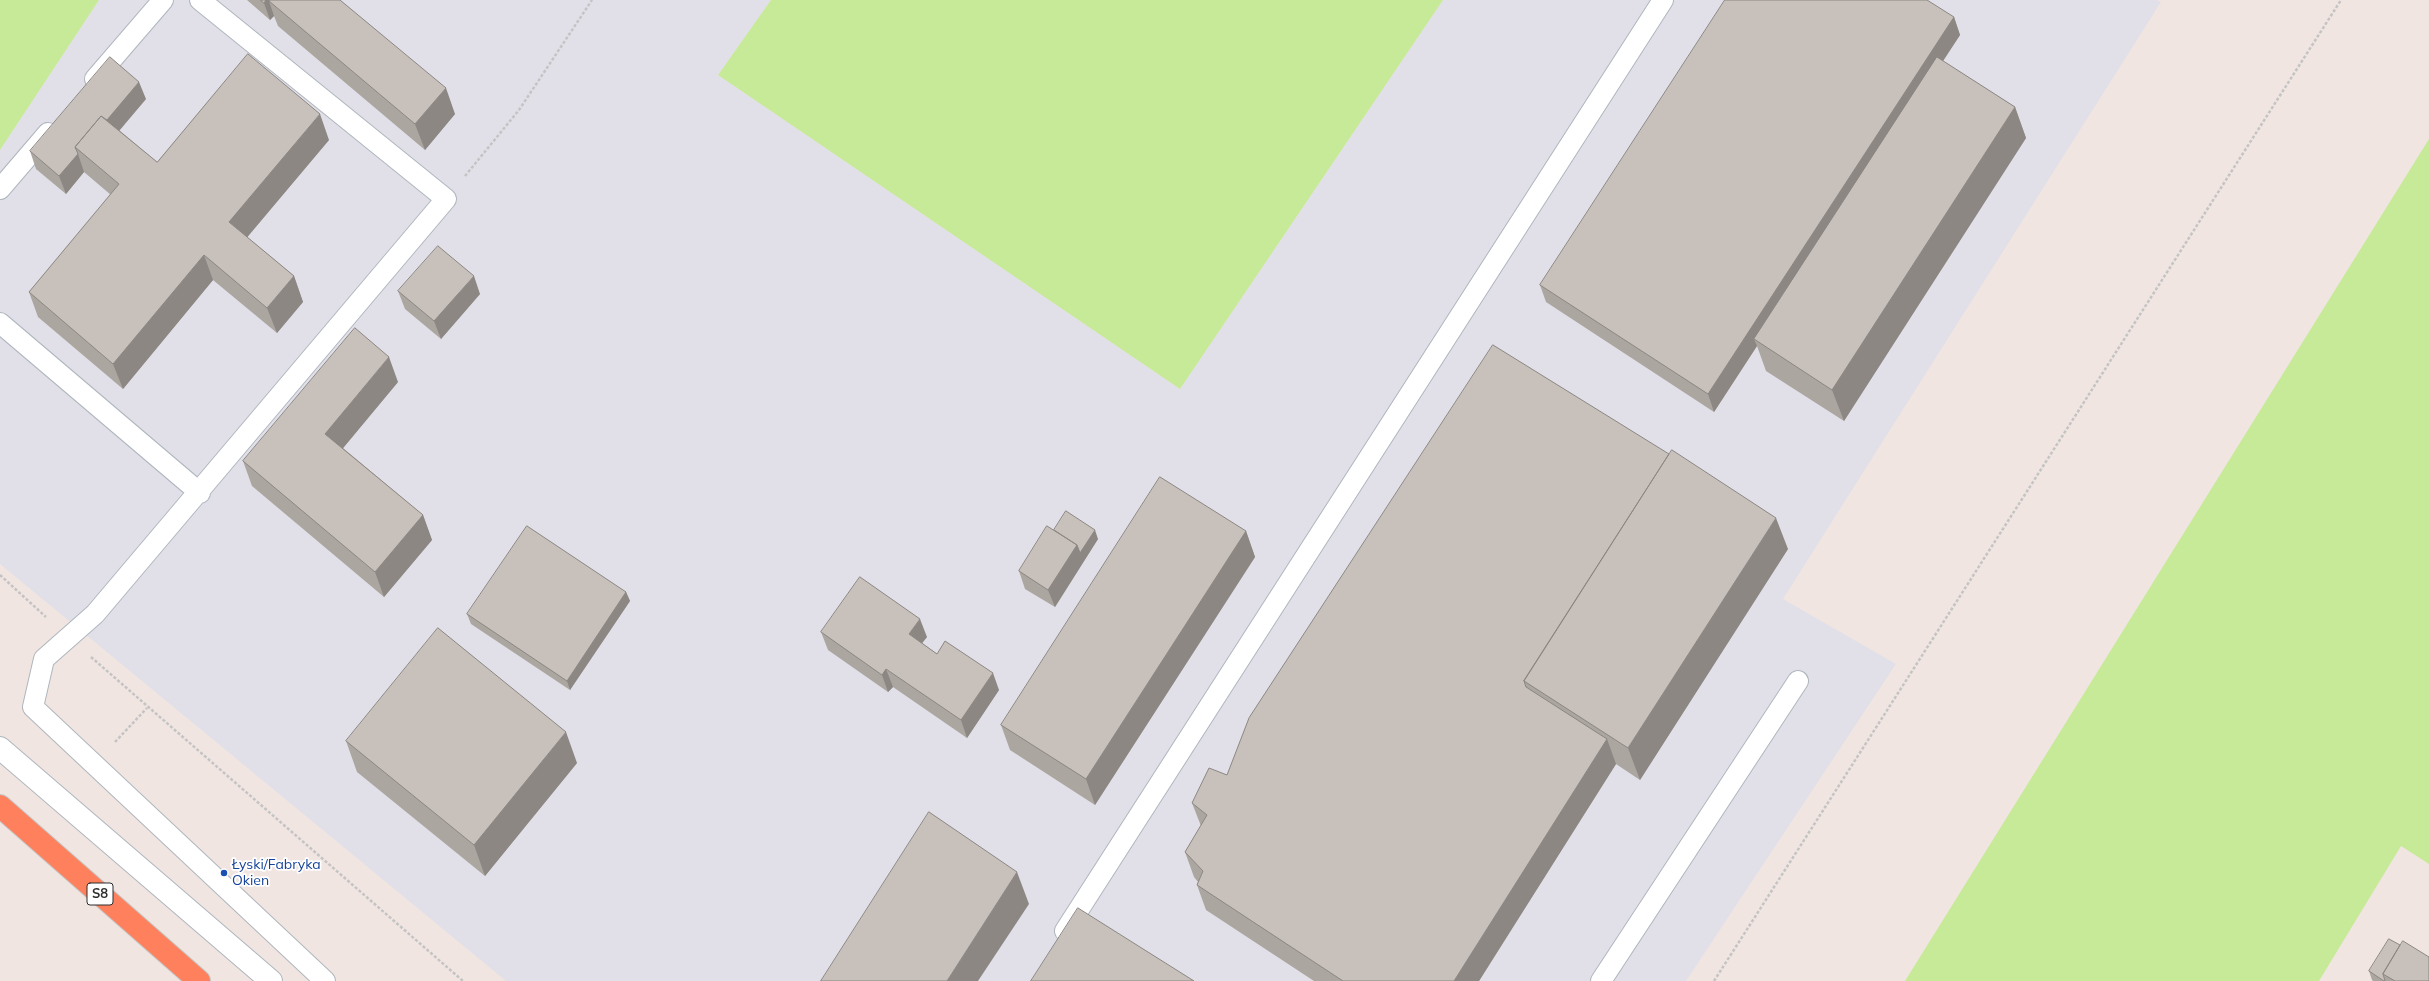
<!DOCTYPE html>
<html>
<head>
<meta charset="utf-8">
<style>
  body { margin:0 }
  canvas { display:block; background:#f0e5e0 }
</style>
</head>
<body>
<canvas width="2429" height="981"></canvas>
<script>
const context = document.querySelector('canvas').getContext('2d');
context.lineJoin = 'round';
function paint(path, color) {
  context.fillStyle = color;
  context.fill(path, 'evenodd');
}
function strokePath(path, color, width, dash) {
  context.strokeStyle = color;
  context.lineWidth = width;
  context.lineCap = dash ? 'butt' : 'round';
  context.setLineDash(dash || []);
  context.stroke(path);
}
function label(font, color, halo, rows, align = 'center') {
  context.font = font + ' Mulish,sans-serif';
  context.lineWidth = 3.5;
  context.setLineDash([]);
  context.textBaseline = 'middle';
  context.strokeStyle = halo;
  context.fillStyle = color;
  for (const [text, x, y, turn = 0] of rows) {
    context.save();
    context.translate(x, y);
    context.rotate((+turn || 0) * Math.PI / 180);
    context.textAlign = isNaN(turn) ? turn : align;
    if (halo) context.strokeText(text, 0, 0);
    context.fillText(text, 0, 0);
    context.restore();
  }
}
paint(new Path2D(`
  M99,0H771L718,75L1180,389L1443,0H2157L2161,2L1783,599L1896,664L1686,981H506L0,564V150Z`), '#e1e0e8');
paint(new Path2D(`
  M0,0H99L0,150Z
  M771,0H1443L1180,389L718,75Z
  M2429,139V864L2401,846L2319,981H1905Z`), '#c6ea98');
const lane = new Path2D(`
  M200,0L446,199L95,614L44,659L33,707L325,981
  M95,79L163,0
  M0,189L48,133
  M0,323L200,493
  M1065,931L1663,0
  M1601,981L1798,681`);
const secondary = new Path2D(`
  M0,748L271,981`);
const highway = new Path2D(`
  M0,806L199,981`);
strokePath(lane, '#afb6be', 22);
strokePath(secondary, '#afb6be', 24);
strokePath(highway, '#c4c4c4', 24);
strokePath(new Path2D(`
  M465,176L519,110L592,0
  M0,575L46,617
  M91,657L463,981
  M115,742L147,708
  M1714,981L2341,0`), '#c4c4c4', 2.5, [3, 2]);
strokePath(lane, '#fff', 20);
strokePath(secondary, '#fff', 22);
strokePath(highway, '#ff805c', 22);
paint(new Path2D(`
  M247,0H340L455,114L425,150L278,26L274,16L270,20Z
  M1954,17L1960,35L1943,61L2015,107L2026,138L1844,421L1766,371L1757,346L1714,412L1546,302L1540,285Z
  M146,99L119,130L157,162L329,140L247,237L294,276L303,302L277,333L213,280L123,389L38,317L29,292L111,195L84,172L66,194L36,169L30,151Z
  M398,291L480,294L441,339L405,309Z
  M398,382L343,448L423,515L432,540L384,597L252,486L243,461Z
  M1054,530L1098,539L1055,607L1025,589L1019,571Z
  M1246,531L1255,557L1095,805L1010,750L1001,725Z
  M1788,549L1640,780L1616,764L1479,981H1314L1206,910L1197,885L1198,882L1194,877L1185,852L1201,826L1192,803L1227,775Z
  M626,592L630,601L570,690L471,624L467,614Z
  M821,632L927,637L922,643L937,654L999,690L967,738L893,687L888,692L828,650Z
  M346,741L577,763L485,876L357,772Z
  M2400,945L2429,981H2373L2372,980L2369,971Z`), '#aca6a1');
paint(new Path2D(`
  M266,0H288L269,1L274,16L270,20L264,3Z
  M1954,17L1960,35L1759,342L1754,339L1757,346L1714,412L1708,394Z
  M139,82L146,99L93,162L80,151Z
  M446,88L455,114L425,150L415,124Z
  M2015,107L2026,138L1844,421L1832,390Z
  M320,114L329,140L239,247L229,222Z
  M78,154L84,172L66,194L59,176Z
  M204,255L213,280L123,389L113,364Z
  M294,276L303,302L277,333L267,308Z
  M474,276L480,294L441,339L434,321Z
  M389,357L398,382L334,459L325,434Z
  M423,515L432,540L384,597L375,572Z
  M1776,518L1788,549L1640,780L1628,748Z
  M1095,530L1098,539L1055,607L1048,590L1077,545Z
  M1246,531L1255,557L1095,805L1086,779Z
  M626,592L630,601L570,690L567,681Z
  M920,619L927,637L915,652L909,634Z
  M886,669L893,687L888,692L882,675Z
  M993,673L999,690L967,738L961,720Z
  M566,732L577,763L485,876L474,845Z
  M1607,739L1616,764L1479,981H1454Z
  M1017,872L1029,904L978,981H947Z`), '#8c8783');
const building = new Path2D(`
  M261,0H266L264,3Z
  M270,0H340L446,88L415,124L269,1Z
  M1725,0H1927L1954,17L1708,394L1540,285Z
  M248,54L320,114L229,222L294,276L267,308L204,255L113,364L29,292L119,184L75,147L101,116L157,162Z
  M110,57L139,82L107,120L101,116L75,147L78,154L59,176L30,151Z
  M1937,57L2015,107L1832,390L1754,339Z
  M438,246L474,276L434,321L398,291Z
  M355,328L389,357L325,434L423,515L375,572L243,461Z
  M1493,345L1669,454L1524,681L1526,687L1607,739L1454,981H1343L1197,885L1203,871L1185,852L1207,815L1192,803L1209,768L1227,775L1249,718Z
  M1672,450L1776,518L1628,748L1524,681Z
  M1160,477L1246,531L1086,779L1001,725Z
  M1066,511L1095,530L1080,553L1077,545L1054,530Z
  M527,526L626,592L567,681L467,614Z
  M1047,526L1077,545L1048,590L1019,571Z
  M860,577L920,619L909,634L937,654L945,641L993,673L961,720L886,669L882,675L821,632Z
  M438,628L566,732L474,845L346,741Z
  M929,812L1017,872L947,981H821Z
  M1078,908L1194,981H1031Z
  M2389,939L2400,945L2383,974L2385,981H2384L2369,971Z
  M2403,941L2429,957V981H2395L2383,974Z`);
paint(building, '#c8c1bb');
strokePath(building, '#8c8783', 1);
for (const [x, y, r, color] of [
  [224,873,4,"#1a4fb4"]
]) {
  const dot = new Path2D();
  dot.arc(x, y, r, 0, 2 * Math.PI);
  context.fillStyle = color;
  context.fill(dot);
  strokePath(dot, '#fff', 1.5);
}
for (const [x, y, w] of [
  [100,894,26]
]) {
  const box = new Path2D();
  box.roundRect(x - w / 2, y - 11, w, 22, 3);
  context.fillStyle = '#fff';
  context.fill(box);
  strokePath(box, '#2e2e2e', 1);
}
label('bold 13px', '#2e2e2e', null, [
  ["S8",100,894]
]);
label('14px', '#164399', '#fff', [
  ["Łyski/Fabryka",232,865],
  ["Okien",232,881]
], 'left');
</script>
</body>
</html>
